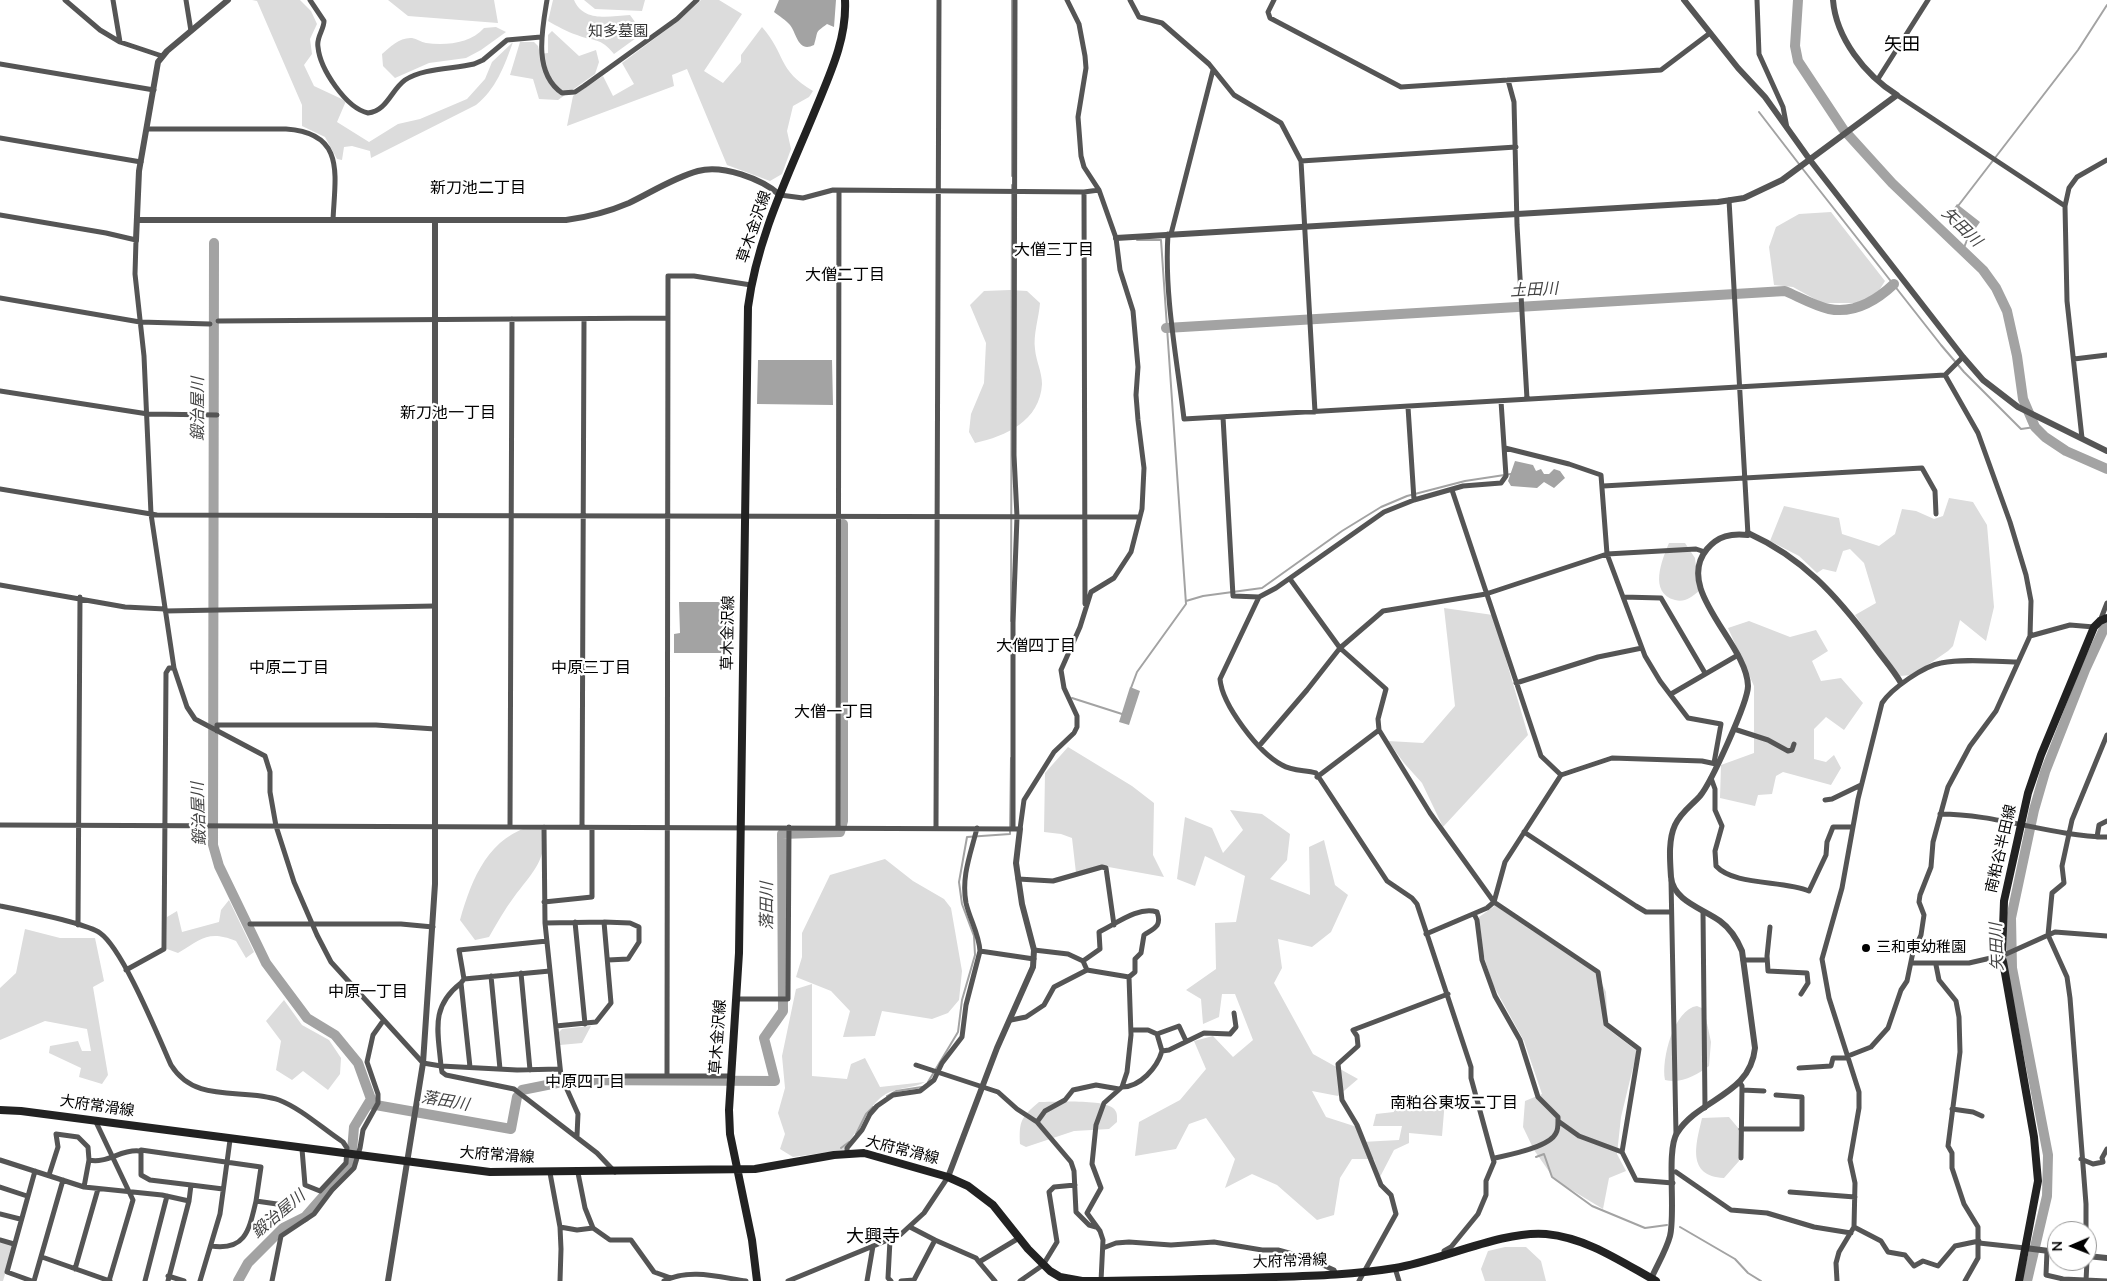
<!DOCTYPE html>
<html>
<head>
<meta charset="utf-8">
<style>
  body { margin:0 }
  #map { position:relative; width:2107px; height:1281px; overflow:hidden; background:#fff; font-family:"Nunito Sans",sans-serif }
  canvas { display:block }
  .north { position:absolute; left:2047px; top:1221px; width:50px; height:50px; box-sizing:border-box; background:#fff; border:1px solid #999; border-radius:50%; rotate:269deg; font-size:14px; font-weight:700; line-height:20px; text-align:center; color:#000 }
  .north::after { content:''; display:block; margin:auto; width:18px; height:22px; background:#000; clip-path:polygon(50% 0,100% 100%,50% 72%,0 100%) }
</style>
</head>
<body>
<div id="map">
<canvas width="2107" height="1281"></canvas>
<div class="north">N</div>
</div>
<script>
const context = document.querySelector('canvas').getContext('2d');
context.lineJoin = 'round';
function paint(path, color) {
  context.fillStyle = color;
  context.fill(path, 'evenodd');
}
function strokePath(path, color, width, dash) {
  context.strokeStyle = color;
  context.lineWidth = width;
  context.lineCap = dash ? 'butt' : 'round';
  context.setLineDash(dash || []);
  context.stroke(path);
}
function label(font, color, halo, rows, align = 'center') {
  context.font = font + ' "Nunito Sans","Noto Sans JP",sans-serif';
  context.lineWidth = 4.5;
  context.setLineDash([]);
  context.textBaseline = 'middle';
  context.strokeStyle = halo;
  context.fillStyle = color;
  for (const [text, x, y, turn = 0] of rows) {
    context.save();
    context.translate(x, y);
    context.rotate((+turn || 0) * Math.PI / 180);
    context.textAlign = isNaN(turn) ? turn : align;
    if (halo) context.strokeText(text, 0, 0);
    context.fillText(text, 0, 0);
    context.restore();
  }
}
paint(new Path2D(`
  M252,0H300L311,11L317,24L310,39L312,54L304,65L314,86L346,101L337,122L369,142L398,124L420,119L467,99L485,79L492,62L513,42C504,67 496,89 476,105L371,158L370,151L352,146L344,147L342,160L337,159L325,137L302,126V105L257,1Z
  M388,0H494L498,23L408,16Z
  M553,0H574C584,23 610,16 630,15L643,33L614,54C600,37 595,42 577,35C567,32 557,26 548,21Z
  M584,0H645L642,11L595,9Z
  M701,0H719L742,14L704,71L723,83L741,62V55L762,27C786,54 777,70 813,91L809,97L793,106L787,131L791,149L782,174L770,181L727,165L687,69L672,75L674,86L567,126L573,96L603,76L613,96L634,84L622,63L678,21Z
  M496,27L506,32L481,50L466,58L429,63L395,78L383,66L382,54C390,47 400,37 412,38C417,39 421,42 426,43C446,46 471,43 484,28Z
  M552,31L579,56L596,50L599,62L595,74L558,100L539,99L533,79L510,75L520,42H534L538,46L540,54L548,53V35Z
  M1831,212L1885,281L1875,297L1856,303H1822L1793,287L1774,285L1769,247L1776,227L1799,214Z
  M1010,290L1027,291L1040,303C1039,317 1033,335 1035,349C1036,361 1042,372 1042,384C1040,421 1006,436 975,443L969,432L971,414L984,383L986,343L970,305L984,291Z
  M1949,498L1973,502L1987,525L1994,607L1986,641L1960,620L1953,646L1948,651L1913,675L1899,676L1855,615L1876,603L1864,563L1850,549L1843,551L1836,572L1823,569L1817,573L1799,556L1770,541L1784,506L1839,518L1842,534L1879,546L1895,534L1902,509L1916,511L1934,519L1943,516Z
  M1669,543H1685L1695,558L1699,591C1692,597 1684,603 1675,600C1648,593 1662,560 1669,543Z
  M1444,608L1493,615L1528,735L1443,827L1422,783L1404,763L1388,741L1423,743L1455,706Z
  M1749,621L1790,637L1816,630L1828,651L1812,661L1821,681L1841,678L1863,703L1844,730L1826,717L1814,729V759L1826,762L1834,755L1841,768L1831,785L1783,772L1776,776L1772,794L1758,795L1755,806L1720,798L1721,765L1754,753V686L1728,628Z
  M1068,747L1132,786L1154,803L1153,855L1164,877L1103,866L1076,873L1072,838L1061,834L1044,832L1045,773Z
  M1230,810L1262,814L1290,834L1287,860L1270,879L1310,895L1309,847L1324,840L1335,885L1348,895L1331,932L1312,947L1278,939L1282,968L1274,983L1313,1054L1358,1079L1338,1096L1312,1091L1326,1117L1357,1127L1362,1142L1399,1140L1402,1126H1373L1376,1114L1394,1112L1390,1093L1406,1104L1445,1100L1442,1136L1409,1133V1143L1394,1150L1380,1177L1374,1159H1352L1340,1178L1334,1215L1317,1220L1277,1185L1252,1174L1225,1188L1235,1159L1206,1118L1189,1124L1176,1149L1135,1156L1139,1122L1180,1100L1206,1069L1194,1041L1213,1036L1233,1057L1253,1040L1235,994H1222L1219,1017L1203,1024L1201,999L1186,990L1216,969L1215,923L1236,922L1245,876L1205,856L1195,886L1177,879L1185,817L1212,828L1223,853L1243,830Z
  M536,825L545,832C545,863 531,874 514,897C505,909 497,923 489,937L475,940L460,920C472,878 489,835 536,825Z
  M885,859L913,881L944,899L951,908L962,971L959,1000L948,1013L932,1019L882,1011L875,1036L843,1037L850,1011L831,991L796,977L802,957V933L830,875Z
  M229,900L254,952L246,958L236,941C208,930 202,939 178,953L167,949V917L177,911L182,932L219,922L221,910Z
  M1496,905L1597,973L1606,992L1608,1029L1637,1051L1621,1117L1617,1154L1626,1171L1609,1178L1603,1209L1555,1180L1534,1150L1523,1127L1525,1101L1542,1094L1524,1041L1492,983L1483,953L1479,917Z
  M25,929L60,938H95L104,981L93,987L108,1075L102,1084L79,1077L81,1068L49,1053L50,1046L78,1041L82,1051H91L87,1029L45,1021L0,1040V988L16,973Z
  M812,984V1076L847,1079L851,1064L865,1058L880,1087L925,1082C914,1088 902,1087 890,1092C870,1100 857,1133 844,1150L793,1157L780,1149L785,1134L778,1113L785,1088L782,1056L796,989Z
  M284,1000L302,1025L329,1040L341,1058L340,1074L328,1090L303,1071L292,1080L276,1070L281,1041L266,1021Z
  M1697,1006L1704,1009L1711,1042L1709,1066C1697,1075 1681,1084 1665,1080C1661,1059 1674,1009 1697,1006Z
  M591,1026L582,1043L560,1045L559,1032L562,1029Z
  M1039,1102C1055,1102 1102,1099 1113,1108C1118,1112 1117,1117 1117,1122L1109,1129L1074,1131L1026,1147L1020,1144C1019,1121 1021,1117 1039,1102Z
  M1729,1117L1744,1135L1739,1161L1724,1178C1686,1176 1696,1144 1702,1118Z
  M0,1240L14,1244L3,1281H0Z
  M1505,1247H1526L1541,1261L1546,1281H1485L1481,1269L1488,1251Z`), '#dcdcdc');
paint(new Path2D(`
  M779,0H836L834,27L827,24C814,34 819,29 814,45C798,53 797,34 790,25C786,20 779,16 774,12Z
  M1957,204L1980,222L1969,238L1948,217Z
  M758,360H832L833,405L757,404Z
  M1515,461L1533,465L1536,471L1541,469L1544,474H1549L1554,469L1560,471L1565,478L1554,488L1544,482L1537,488L1511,486L1508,481Z
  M679,602H733V653H674V634L680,633Z
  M1130,687L1140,691L1129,725L1119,722Z`), '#a3a3a3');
strokePath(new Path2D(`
  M1012,0V176
  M1759,112L1799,164
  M1802,168L1941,345L1964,372L2021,429L2035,427
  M1958,206L2078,50L2107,5
  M1963,250L1969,235
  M1186,601L1203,596L1262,588L1342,531L1381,507L1407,496L1465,481L1511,474
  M1011,621L1012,185
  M1131,688L1137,672L1186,604L1161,240H1137
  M1072,698L1122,714
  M928,1082L958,1032L962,1000L975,955L974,936L962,904L959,882L967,837L1010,834L1011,758
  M887,1096L896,1091L922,1087
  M856,1134L866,1114L873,1107
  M841,1148L849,1142
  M1536,1157L1544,1154L1552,1177L1592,1206L1645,1228L1667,1225
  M1680,1227L1735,1259L1748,1273L1761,1281`), '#a3a3a3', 2);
strokePath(new Path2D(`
  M1798,0L1795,46L1798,61L1843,129L1892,183L1983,270L1996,288L2007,311L2017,356L2023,399L2035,427L2045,437L2066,451L2107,469
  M214,243L213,845L219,866L266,963L307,1018L335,1035L358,1063L371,1099L354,1127L352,1151L348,1168L305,1217L283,1228L248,1263L238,1281
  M1166,328L1785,291C1799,297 1815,306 1829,309C1854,314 1877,300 1894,284
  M522,1090L572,1080L775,1081L764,1038L783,1011L782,834L840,832L843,821V524
  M370,1104L511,1129L517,1097
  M2027,1281L2047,1196L2048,1155L2012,968L2011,918L2034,810L2045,772L2085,670L2107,622`), '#a3a3a3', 10);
strokePath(new Path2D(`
  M65,0L100,30L120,42L162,56
  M113,0L120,42
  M186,0L191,31
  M310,0L324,21C324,30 316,37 318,47C320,69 346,108 368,113C387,111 391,90 405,80C423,68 453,69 474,64L483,60L507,40L541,37
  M547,0C542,30 533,73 562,93L575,92L584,86L677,19L697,0
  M1130,0L1139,17L1162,23L1209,64L1234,95L1281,123L1301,161L1315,412
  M1274,0L1268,12L1270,18L1401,87L1661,70L1710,33
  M1757,0L1759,54L1783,107L1787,128
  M0,64L154,90
  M1878,79L1928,0
  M1508,80L1514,102L1517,225L1527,399
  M1897,95L2065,206
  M148,129H286C346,133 335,175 333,220
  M0,138L141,162
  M1301,161L1516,147
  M1084,192L1085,604
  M780,195L803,198L833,190L1084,192L1099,190
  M1729,200L1748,535
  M0,215L106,233L136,240L135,274L144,356L151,514L174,668L187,707L195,719L265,756L270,772V792L276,826L294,882L317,935L331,962L423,1063L441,1066L442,1072L446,1075L514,1089L597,1153L615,1172
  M1168,234C1164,295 1177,359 1184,419L1945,375L1963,357
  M1171,234L1213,70
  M0,298L140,322L210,324
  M218,321L668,318
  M2074,359L2107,355
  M0,391L148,414L217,415
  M1408,407L1414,500
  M1223,417L1233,596L1259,597L1276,588L1384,512L1414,500L1463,486L1501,483L1506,476L1501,401
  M2082,438L2067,301L2065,206L2069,188L2077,177L2107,160
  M1505,448L1569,464L1601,475L1607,554L1645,656L1660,681L1688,718L1721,724L1714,763
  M1603,486L1922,468L1935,491L1936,514
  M0,489L157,515L1140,517
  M1452,490L1541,756L1561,775
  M1290,579L1340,648L1386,689L1378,719L1379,730L1430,813L1494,902L1598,972L1606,1024L1639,1049L1622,1152L1636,1180L1673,1183
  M0,585L125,607L165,609
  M1259,597L1220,679C1222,705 1259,753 1282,765C1292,771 1304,770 1316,773L1387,881L1412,898L1417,904L1471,1067V1078L1494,1162L1486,1181V1195L1478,1214L1451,1247L1444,1251L1445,1256
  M1623,597L1661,598L1705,673
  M165,611L435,606
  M2100,621L2107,603
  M2030,636L2070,625L2094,627
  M1516,683L1598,657L1642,648
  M1671,694L1738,655
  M1734,729L1768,740L1788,751L1792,750L1794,744
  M217,731V725H376L435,729
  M1259,746L1307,690L1340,648L1383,611L1486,594L1607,554L1696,549L1705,552
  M1317,777L1379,730
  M1711,778L1715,789V810L1722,826L1715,851L1716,866C1734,886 1784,880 1809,891L1826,855L1827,842L1833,827H1853
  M1825,800L1832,799L1861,785
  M1940,814C1997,814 2051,836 2107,837
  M0,825L1020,829L1024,800L1054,752L1074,733L1077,727V716L1064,688L1061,670L1080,627L1091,592L1114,578L1131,552L1142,509L1144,468L1138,420L1136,395L1138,367L1133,311L1120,270L1116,238L1099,190L1084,167L1081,156L1078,117L1086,68L1085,56L1079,24L1067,0
  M510,827L512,319
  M544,827L545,923L561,1076H730
  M582,827L584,319
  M838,827L839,191
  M936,828L939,0
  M977,828C971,853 961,876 966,903C970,920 979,934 980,951L1034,959
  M1013,828V623L1017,517L1014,455L1015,0
  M1524,832L1636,906L1646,912H1670
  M2097,837L2099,825L2107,821
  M1018,879L1053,881L1102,867L1106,868L1114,925
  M1671,880L1676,1134
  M544,902L592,897V828
  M0,906C20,910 86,923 100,933C123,949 158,1036 171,1065C196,1105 242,1087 279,1100C302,1109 323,1129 343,1142L347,1148L346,1163L320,1191L305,1185L302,1149
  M1703,912L1705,1108
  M1474,914L1477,920L1482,960L1495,996L1520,1040L1538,1097L1558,1117V1121L1579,1136L1622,1152
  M575,922L585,1024
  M604,922L630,923L639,927V942L628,959L608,960
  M545,923L604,922L611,1003L596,1022L556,1026
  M250,924H401L433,927
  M78,925L80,597
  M1770,927L1767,956L1768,971L1807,973L1808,983L1801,994
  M1426,934L1487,908L1494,902L1505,862L1561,775L1612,758L1702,761L1716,764
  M1034,950L1068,954L1083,961L1087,970L1129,977L1131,1035L1127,1072L1122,1087L1104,1103L1096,1125L1092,1164L1101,1188L1087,1213L1100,1231L1103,1240L1101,1281
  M1743,960H1767
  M1083,961L1100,949L1099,932C1116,924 1138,906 1157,912C1162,926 1155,928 1144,935L1141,953L1135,959V972L1129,977
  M1911,963H1969L2004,955L2055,932L2107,936
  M1936,965L1939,980L1956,1001L1959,1017L1960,1052L1948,1146L1952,1153V1168L1964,1204L1978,1227V1258L1965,1281
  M126,970L164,949L166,673L169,668H174
  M521,973L530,1070
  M491,976L500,1069
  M464,979L550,971
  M461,983C430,1007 438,1031 441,1066L517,1070L559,1069
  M736,999H788L789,827
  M1011,1020L1026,1017L1044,1005L1054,987L1087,970
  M1131,1030H1148L1157,1034
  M1162,1051L1157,1034L1179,1026L1186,1041
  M1848,1056L1871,1047L1888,1028L1901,990L1907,981L1913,952L1921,935L1924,915L1919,902L1920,895L1931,867L1933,842L1948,787L1970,746L1996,711L2030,636L2031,601L2026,575L2010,522L1978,433L1945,375
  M916,1065L998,1092L1017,1109L1037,1122L1071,1162L1074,1171L1076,1212L1089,1225L1096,1227
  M470,1067L461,983L464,979L459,950L547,941
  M1799,1068L1831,1066L1833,1058H1848
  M561,1076L578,1114L577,1136
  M667,1076L668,276H694L751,285
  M1740,1083L1742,1086L1741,1158
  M1122,1087C1140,1087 1157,1068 1162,1051L1169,1050L1204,1033L1230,1034L1236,1027L1234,1013
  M1742,1090L1764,1091
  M1952,1109L1973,1112L1982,1116
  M95,1120L133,1200L109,1281
  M1037,1122L1045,1111L1065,1100L1073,1090L1096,1085L1119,1089
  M1741,1129H1802V1097L1776,1095
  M847,1154V1148L862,1130L870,1114L877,1106L893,1095L920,1091L934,1080L942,1063L962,1037L966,1005L980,951
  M1495,1158C1509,1155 1550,1147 1556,1133C1558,1130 1558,1124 1558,1121
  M2081,1159L2093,1164L2103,1162L2102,1158L2107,1149
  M0,1160L84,1187L162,1195L189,1201L168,1281
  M1676,1172L1731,1210L1767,1213L1814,1227L1851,1233
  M550,1173L560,1227L561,1249L560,1281
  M578,1173L585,1208L593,1228
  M49,1175L58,1147L56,1134L78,1137L88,1147L89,1160C107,1164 121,1149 139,1151
  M191,1185L223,1189
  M0,1187L27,1196
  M84,1187L89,1160
  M1790,1192L1855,1197
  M189,1201L191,1185L150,1180L141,1175V1150L261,1167L256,1201
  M0,1214L20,1219
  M560,1227L577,1230L593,1228L610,1240H631L654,1272L671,1278
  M1854,1227L1881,1241L1888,1252L1905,1255L1914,1266L1923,1261L1938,1266L1955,1246L1979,1241
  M2086,1231V1204L2070,998L2067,977L2048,935L2052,893L2064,883L2062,866L2072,820L2107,735
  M0,1240L14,1244
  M890,1240L888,1278L891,1281
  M935,1240L976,1258L979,1262L1019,1238
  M1979,1243L2025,1248
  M211,1246C246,1251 249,1230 256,1201L284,1205
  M1103,1248L1116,1243L1129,1242L1171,1245L1214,1242L1262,1250H1278L1307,1258L1334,1270L1336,1275
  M2047,1251L2046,1275L2063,1279L2107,1281
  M42,1257L110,1281
  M979,1262L995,1281
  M1395,1268L1399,1281
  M75,1269L98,1189
  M168,1276L184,1281
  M32,1281L7,1272L35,1171
  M34,1281L63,1180
  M145,1281L167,1196
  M200,1281L220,1214L230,1140
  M272,1281L281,1236L314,1214L332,1190L354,1168L360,1148L363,1130L378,1103V1094L367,1062L373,1035L383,1021
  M664,1281C689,1268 719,1277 746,1281
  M788,1281L900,1235L924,1213L948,1177
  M867,1281L873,1246
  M901,1281L914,1280L935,1240L910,1227
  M1020,1281L1043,1265L1057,1242L1049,1192L1054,1187L1075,1185
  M1359,1281L1396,1214L1391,1195L1381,1185L1357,1125L1342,1100L1338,1064L1358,1046L1357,1036L1353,1030L1448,994
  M1837,1281L1836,1263L1839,1252L1854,1227L1855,1183L1850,1160L1859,1108V1092L1829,998L1822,959L1842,888L1858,799L1882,703C1892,688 1924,666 1941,663C1966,658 1994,662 2018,662
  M2086,1281L2087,1261`), '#555', 5);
strokePath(new Path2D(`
  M1684,0L1738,68L1765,97L1810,160L1963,357L1983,380L2018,407L2107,451
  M137,220H566C589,217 608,212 629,203C652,192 673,178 698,171C722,164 762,179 780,195
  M1116,238L1718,202L1744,198L1782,180L1897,95C1865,75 1836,38 1833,0
  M136,240L139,171L158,62L167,51L228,0
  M948,1177L997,1048L1033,967L1034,950L1022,904L1016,863L1020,829
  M2025,1248L2057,1252
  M2087,1256L2107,1258
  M1651,1279C1657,1265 1666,1251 1670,1236C1676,1212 1666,1150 1677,1133C1699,1098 1750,1096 1755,1048L1742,951C1737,939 1731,929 1720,921C1704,909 1673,901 1671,877C1670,861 1668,840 1675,825C1681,812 1691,806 1700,796C1711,783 1748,702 1748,686C1747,643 1673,590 1707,549C1718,536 1731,533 1748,535V533C1803,558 1836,595 1872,643C1881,656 1893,669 1901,683
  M388,1281L423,1063L435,884V221`), '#555', 6);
strokePath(new Path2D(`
  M0,1110L21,1111L490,1172L755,1169L834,1155L864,1153L948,1177L968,1186L993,1205L1028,1249L1050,1271L1060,1277L1082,1281C1136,1281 1191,1279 1245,1278C1295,1276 1346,1276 1395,1268C1439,1261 1504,1230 1546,1234C1587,1238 1620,1261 1656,1281
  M757,1281L752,1240L730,1134L729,1110L739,953L748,307C757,238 788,176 814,113C829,76 847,40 845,0
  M2019,1281L2038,1181L2034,1137L2002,956L2004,901L2028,793L2041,755L2094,627L2100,621L2107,618`), '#222', 8);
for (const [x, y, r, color] of [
  [1866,948,5,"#000"]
]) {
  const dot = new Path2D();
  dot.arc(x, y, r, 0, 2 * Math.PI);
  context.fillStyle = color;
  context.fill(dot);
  strokePath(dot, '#fff', 2);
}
label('15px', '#333', '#fff', [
  ["知多墓園",618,32]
]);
label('15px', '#000', '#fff', [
  ["草木金沢線",755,227,-71],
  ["草木金沢線",729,633,-89],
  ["南粕谷半田線",2002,849,-77],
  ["草木金沢線",719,1037,-86],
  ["大府常滑線",97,1107,8],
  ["大府常滑線",902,1151,14],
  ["大府常滑線",497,1156,4],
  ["大府常滑線",1290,1262,-2]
]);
label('15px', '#000', '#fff', [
  ["三和東幼稚園",1876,948]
], 'left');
label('16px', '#000', '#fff', [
  ["新刀池二丁目",478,189],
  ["大僧三丁目",1054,251],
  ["大僧二丁目",845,276],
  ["新刀池一丁目",448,414],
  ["大僧四丁目",1036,647],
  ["中原二丁目",289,669],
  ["中原三丁目",591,669],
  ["大僧一丁目",834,713],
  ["中原一丁目",368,993],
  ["中原四丁目",585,1083],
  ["南粕谷東坂二丁目",1454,1104]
]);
label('italic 16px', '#444', '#fff', [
  ["矢田川",1961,228,44],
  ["土田川",1534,291,-3],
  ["鍛治屋川",199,409,-90],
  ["鍛治屋川",200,814,-92],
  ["落田川",768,906,-90],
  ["矢田川",1998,947,-92],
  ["落田川",445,1102,10],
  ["鍛治屋川",279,1215,-40]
]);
label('18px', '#000', '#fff', [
  ["矢田",1902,46],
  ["大興寺",873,1238]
]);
</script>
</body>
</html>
